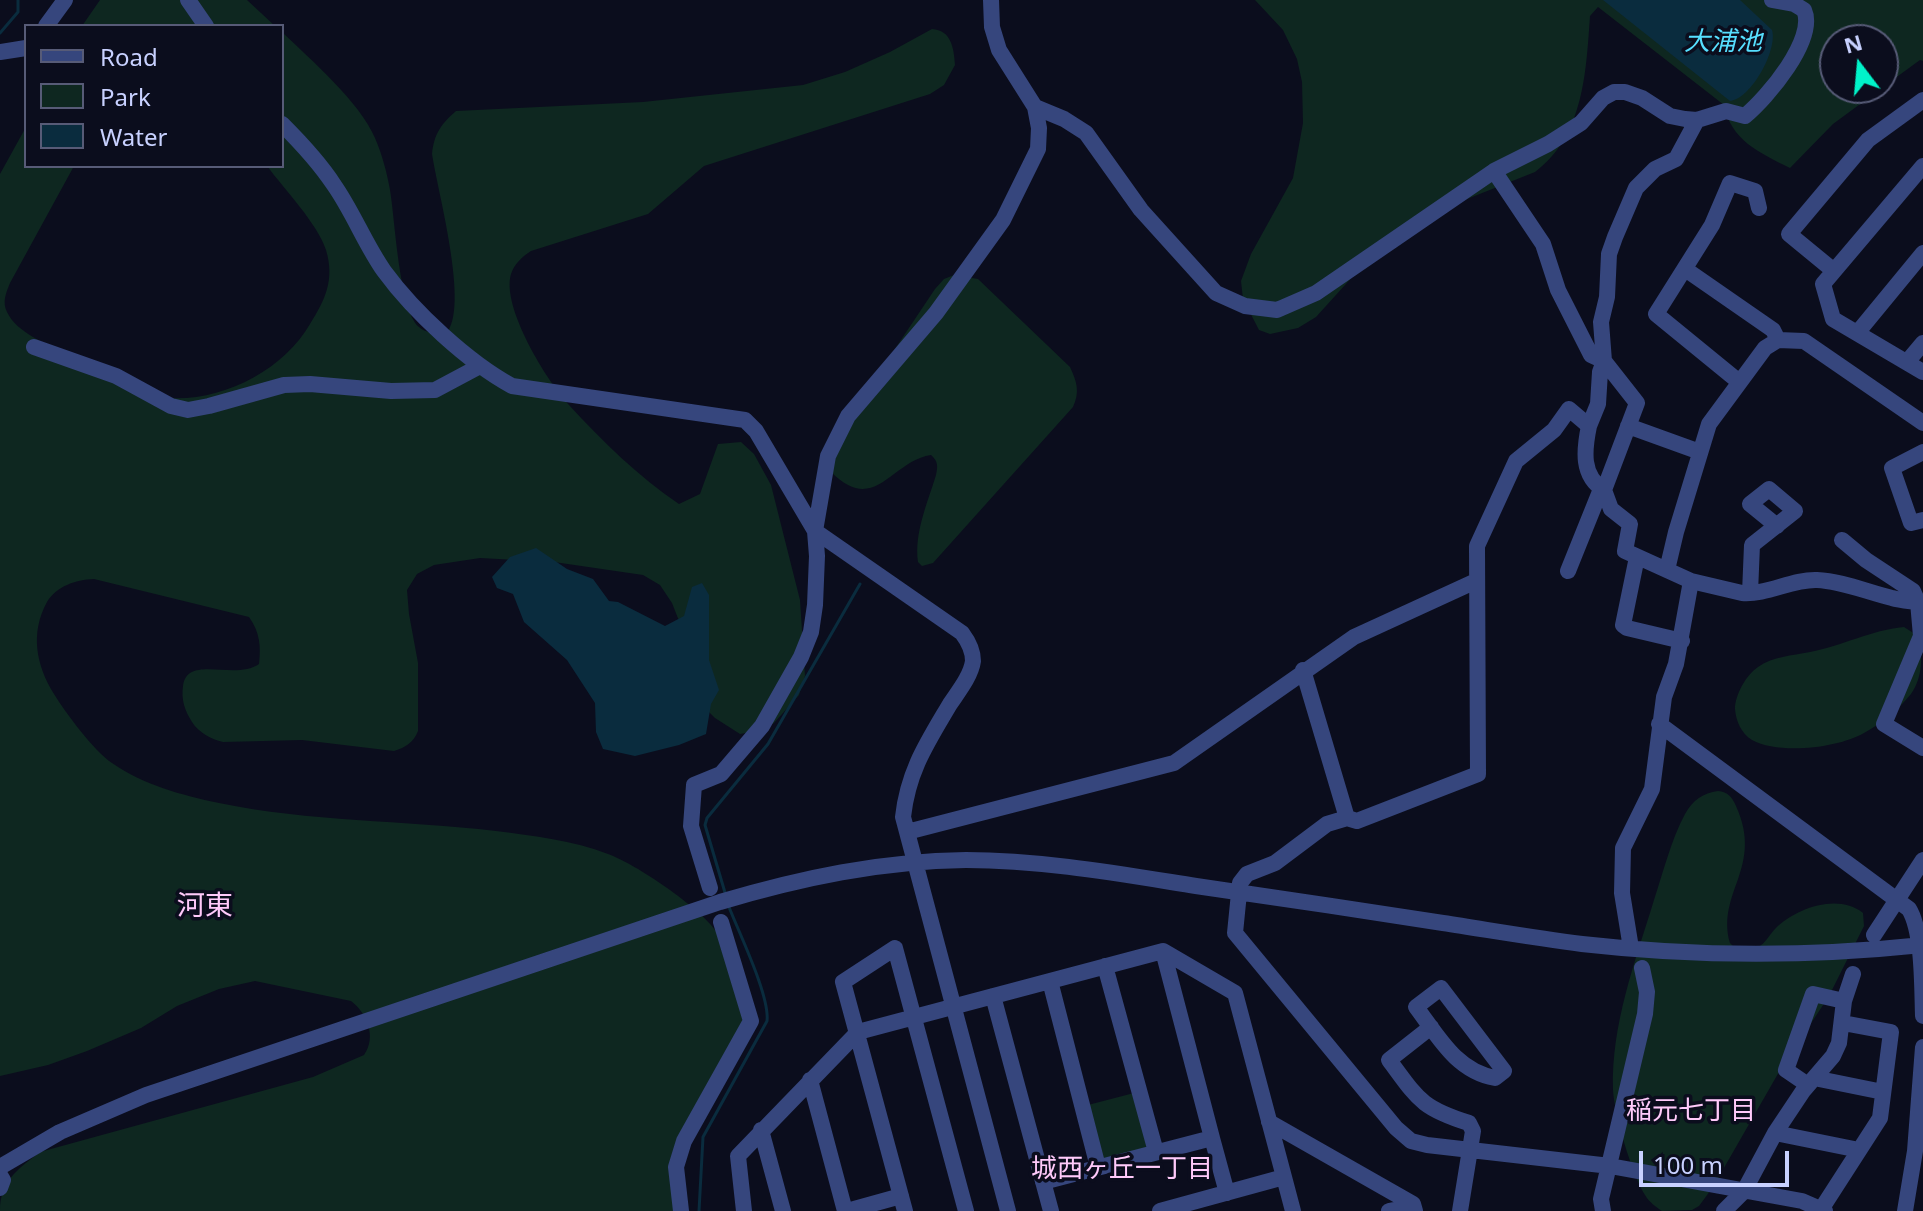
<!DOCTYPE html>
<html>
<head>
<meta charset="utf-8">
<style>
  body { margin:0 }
  #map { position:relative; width:1923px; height:1211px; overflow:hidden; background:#0b0d1d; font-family:"Noto Sans",sans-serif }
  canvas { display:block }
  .legend { position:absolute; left:24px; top:24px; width:260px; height:144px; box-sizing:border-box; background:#0b0d1d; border:2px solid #575b77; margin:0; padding:10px 14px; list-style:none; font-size:24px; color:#c8d1ff }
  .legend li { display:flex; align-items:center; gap:16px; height:40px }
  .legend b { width:40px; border:2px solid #575b77 }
  .north { position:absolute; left:1819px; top:24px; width:80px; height:80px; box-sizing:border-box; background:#0b0d1d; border:2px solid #575b77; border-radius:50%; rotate:344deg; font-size:22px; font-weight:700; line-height:32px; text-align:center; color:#c8d1ff }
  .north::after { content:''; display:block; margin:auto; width:28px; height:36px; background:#00f3c9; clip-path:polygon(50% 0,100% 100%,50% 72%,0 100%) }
  .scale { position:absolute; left:1639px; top:1151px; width:150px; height:36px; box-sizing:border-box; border:4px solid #c8d1ff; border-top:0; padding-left:10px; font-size:24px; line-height:28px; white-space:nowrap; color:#c8d1ff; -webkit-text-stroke:6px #0b0d1d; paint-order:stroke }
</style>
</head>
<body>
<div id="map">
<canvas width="1923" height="1211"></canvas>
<ul class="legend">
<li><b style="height:10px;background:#36467d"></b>Road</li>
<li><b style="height:22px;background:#0e2720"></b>Park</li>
<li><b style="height:22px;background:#0a2c3e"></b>Water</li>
</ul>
<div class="north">N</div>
<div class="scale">100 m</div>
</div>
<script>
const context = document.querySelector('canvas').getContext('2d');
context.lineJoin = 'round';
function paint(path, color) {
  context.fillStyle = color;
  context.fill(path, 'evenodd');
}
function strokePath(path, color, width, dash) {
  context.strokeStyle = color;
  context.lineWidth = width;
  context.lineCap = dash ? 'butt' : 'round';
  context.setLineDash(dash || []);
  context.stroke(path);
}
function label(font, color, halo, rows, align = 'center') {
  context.font = font + ' "Noto Sans","Noto Sans JP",sans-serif';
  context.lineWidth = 7;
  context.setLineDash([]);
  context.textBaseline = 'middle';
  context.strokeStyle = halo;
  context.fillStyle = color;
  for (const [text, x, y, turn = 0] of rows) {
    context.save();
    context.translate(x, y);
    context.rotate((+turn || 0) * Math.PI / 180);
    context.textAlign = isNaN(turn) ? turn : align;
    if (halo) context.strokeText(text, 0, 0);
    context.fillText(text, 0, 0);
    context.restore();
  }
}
paint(new Path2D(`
  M100,0H247L275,26H82Z
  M1255,0H1923V61L1920,60L1883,87V40H1835V88H1882L1833,124L1790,168C1758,152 1731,140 1724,105L1598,7L1590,16C1586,72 1584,135 1535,172L1452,205L1384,242L1316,317L1298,328L1270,334L1259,330L1243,299L1241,281L1251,254L1293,178L1303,123L1302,82L1297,59L1283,30Z
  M932,29C951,30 954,48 955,65L944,85L930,94L704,166L648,214L531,251C522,257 515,263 511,274C501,307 547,381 569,405C602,441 639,477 679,504L700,494L718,444L741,442L754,454L771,485L800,600L805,676L799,695L774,723L762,730L740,734L715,718L701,704L681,626L672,603L660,585L643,575L554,562L480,558L434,565L417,574L407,590L409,614L418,663V731C413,743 406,747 394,751L302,740L223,742C211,739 199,733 192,722C185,711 181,700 183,686C187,654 235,681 259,664C261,647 260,632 249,617L94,579C75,580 57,586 47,602C30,633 36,665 54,694C65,712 94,751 112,763C144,785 181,795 219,803C310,822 403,820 496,831C533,836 573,840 608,854C636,864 699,907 716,931C733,957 739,993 748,1022L687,1131L676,1211H0C0,1181 17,1170 40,1152L313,1077L364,1055C377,1037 367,1013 351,1001L255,981L219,989L177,1006L141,1028L87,1051L48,1065L0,1076V174L26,127V166H74L10,283C6,293 2,302 7,312C17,333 46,343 65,354C86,365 107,380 130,389C192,416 277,381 310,324C325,300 335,280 326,250C317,223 285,190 267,166H282V32C310,59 360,102 375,138C382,154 387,173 390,190C395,218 399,310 419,327C427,334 438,334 448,331C468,301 438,193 432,154C434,134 441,124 456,111L643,102L803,85L845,72L890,52Z
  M954,275L978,279L1070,367C1077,382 1080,392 1073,407L933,563L922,566L918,562C914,532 928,502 936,475C938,466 938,461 931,455C891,461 875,516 831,472L828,449L935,289L944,279Z
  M1904,627L1918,636C1923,655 1923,677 1911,694C1899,709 1881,724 1864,733C1838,748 1779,755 1752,740C1741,733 1736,721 1735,709C1735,695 1746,675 1758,667C1774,656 1791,656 1810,652C1842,646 1871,630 1904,627Z
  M1718,791C1728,792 1732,797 1736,806C1764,868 1716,892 1730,943L1739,952C1745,950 1753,949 1758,947C1765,944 1770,934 1775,929C1796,908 1838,893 1863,913L1864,926L1829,996L1779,1072L1713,1187L1699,1206L1692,1210L1662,1211C1656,1207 1649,1202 1645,1195C1632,1175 1614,1113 1613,1090C1611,1025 1635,962 1654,900C1663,873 1671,840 1685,814C1693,800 1703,793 1718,791Z
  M1134,1093L1149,1146L1146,1149L1102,1159L1088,1105Z`), '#0e2720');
paint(new Path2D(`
  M1603,0H1740L1772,30C1778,50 1751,99 1730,101Z
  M536,548L567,569L593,579L609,601L618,602L665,626L684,616L692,587L702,583L709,595V660L719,690L711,704L706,734L679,745L635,756L603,749L596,732L595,703L567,660L524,622L513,594L497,588L492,577L510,557Z`), '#0a2c3e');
strokePath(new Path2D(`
  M0,33L18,12V0
  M726,896L705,825L707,818L768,744L860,584
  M699,1211L703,1137L767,1021C770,996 739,933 729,907`), '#0a2c3e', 3);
strokePath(new Path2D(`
  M188,0L206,26
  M46,26L65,0
  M0,52L26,48
  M1035,107L1064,119L1086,133L1141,210L1216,293L1245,306L1277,310L1316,293L1494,171L1548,144L1581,123L1603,98L1614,92H1625L1642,98L1670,116L1685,119L1697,120L1726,111L1745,116C1767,98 1817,39 1804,10L1794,4L1772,0
  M1697,120L1676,159L1655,169L1636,188L1615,237L1609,254L1607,297L1601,322L1604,361L1600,372L1598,404L1589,426L1569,409L1554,430L1516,461L1477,546L1478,774L1357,821L1347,818L1327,824L1275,863L1247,874L1240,883L1235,933L1396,1128L1411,1141L1427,1145L1610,1166L1802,1201L1825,1211
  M282,124C301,143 319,162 334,185C353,212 365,244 384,271C414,312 468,362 512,386L745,420L756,431L815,531L962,633C968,641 973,650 973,661C971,676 958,692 950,704C927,743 908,771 903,817L1008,1211
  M1923,166L1823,284L1833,319L1923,372
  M1494,171L1543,244L1558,290L1591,355L1604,361L1637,403L1604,490L1611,509L1630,524L1625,551L1691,581L1742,593C1767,595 1792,579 1817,580C1842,581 1867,592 1892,598C1902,601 1913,601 1923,603
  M1685,269L1773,330L1778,340
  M1834,271L1789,234L1868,140L1923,100
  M1858,332L1923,253
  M34,347L116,376L171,406L188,410L209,406L284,385L310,384L391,391L435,390L480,366
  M1907,362L1923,343
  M1738,381L1656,314L1712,225L1730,183L1755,191L1759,208
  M1589,426C1584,450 1581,476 1604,490
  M1628,426L1700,452
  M1923,452L1892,468L1911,523L1923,520
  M1842,540L1866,560L1913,591L1918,602L1921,636L1884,724L1923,748
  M1637,557L1623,625L1627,628L1682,641
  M1667,570L1676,532L1709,424L1765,348L1778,340L1804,341L1923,423
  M1568,571L1601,489
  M1750,593L1752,545L1795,511L1769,489L1750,504L1777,526
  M1303,670L1347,818
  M1659,724L1909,909C1923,932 1922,987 1923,1016
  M907,832L1174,763L1354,637L1476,581
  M710,888L691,826L694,785L721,774L762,726L801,657L811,632L815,605L817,556L815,531L828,456L848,416L936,313L1003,220L1038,149L1039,128L1035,107L999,50L992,27L991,0
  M1874,935L1923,860
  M1631,948L1622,893L1623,848L1652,789L1664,697L1676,664L1691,581
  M1163,951L1212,1138
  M1105,966L1156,1152
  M1050,981L1098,1167
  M1441,988L1504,1071L1495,1078C1456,1071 1438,1036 1416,1007Z
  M993,996L1051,1211
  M1431,1027L1389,1060C1418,1099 1421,1108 1469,1123L1473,1131L1460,1211
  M1814,1078L1883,1092
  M810,1080L845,1211
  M1808,1085L1786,1070L1813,994L1844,1001
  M1269,1122L1413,1204L1415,1211
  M761,1130L783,1211
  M1775,1133L1859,1150
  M0,1167L60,1132L146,1095L720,902C801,878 881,861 966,860C1042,860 1120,874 1196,886C1278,898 1361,910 1443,923C1489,930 1536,938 1582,944C1696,957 1809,957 1923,945
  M0,1175L3,1180L0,1188
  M1284,1177L1293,1211
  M1043,1182L1212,1138L1227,1193
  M1822,1208L1880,1118L1891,1032L1843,1023
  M681,1211L676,1167L684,1141L751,1021L721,922
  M744,1211L738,1156L858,1032L1163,951L1235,993L1284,1177L1160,1211
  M847,1211L901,1196
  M905,1211L843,982L895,948L966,1211
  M1389,1211L1413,1206
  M1603,1211L1601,1199L1645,1014L1647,992L1642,968
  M1724,1211L1744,1191L1775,1133L1803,1091L1833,1056L1839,1043L1844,1001L1853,974
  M1905,1211L1915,1151L1923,1047`), '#36467d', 16);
label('italic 26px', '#56dfff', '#0b0d1d', [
  ["大浦池",1723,43]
]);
label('26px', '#ffcafa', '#0b0d1d', [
  ["稲元七丁目",1691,1112],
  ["城西ヶ丘一丁目",1122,1170]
]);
label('28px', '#ffcafa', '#0b0d1d', [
  ["河東",205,907]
]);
</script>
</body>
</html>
